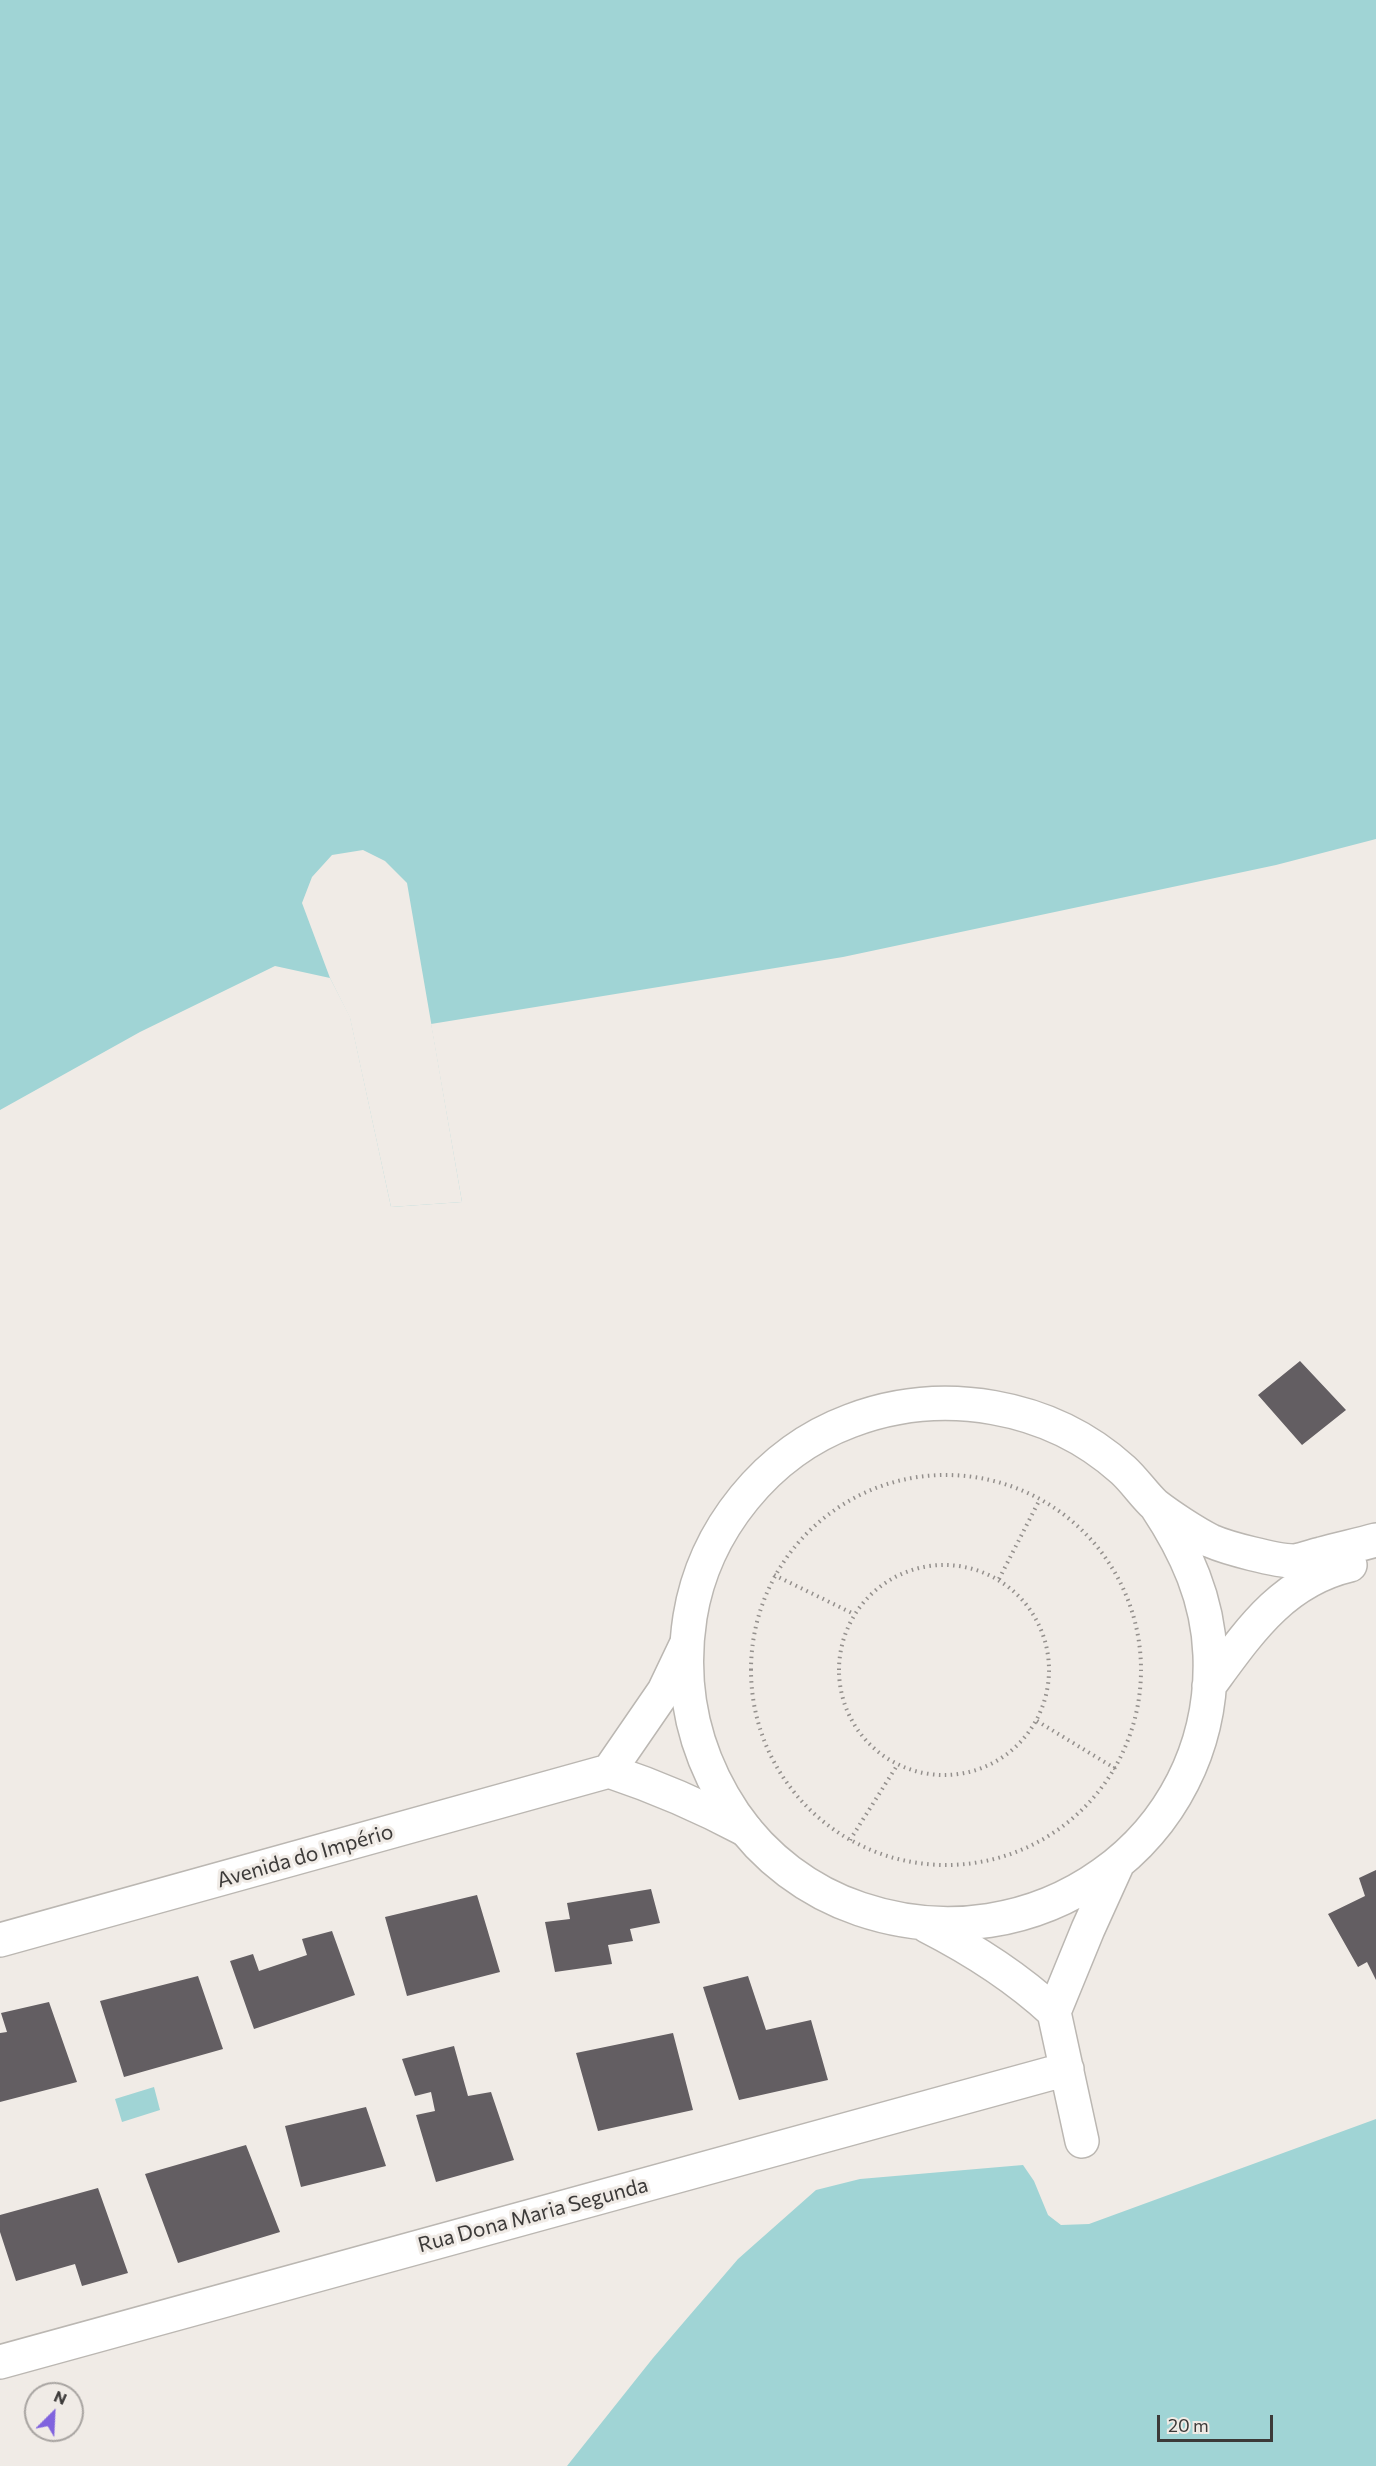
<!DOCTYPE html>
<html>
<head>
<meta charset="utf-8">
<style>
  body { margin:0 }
  #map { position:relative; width:1376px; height:2466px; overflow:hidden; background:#f0ebe6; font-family:Commissioner,sans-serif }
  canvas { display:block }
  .north { position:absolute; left:24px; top:2382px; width:60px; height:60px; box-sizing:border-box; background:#f0ebe6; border:2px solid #a8a4a1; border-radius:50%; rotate:24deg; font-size:16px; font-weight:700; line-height:24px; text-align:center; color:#3c3a39 }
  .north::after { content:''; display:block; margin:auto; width:21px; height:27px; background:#8063de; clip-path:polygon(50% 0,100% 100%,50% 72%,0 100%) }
  .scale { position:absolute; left:1157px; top:2415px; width:116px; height:27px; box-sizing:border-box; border:3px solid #3c3a39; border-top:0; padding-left:8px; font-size:18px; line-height:21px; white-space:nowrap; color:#3c3a39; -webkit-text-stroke:4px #f0ebe6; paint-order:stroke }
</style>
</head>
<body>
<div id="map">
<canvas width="1376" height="2466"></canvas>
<div class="north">N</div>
<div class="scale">20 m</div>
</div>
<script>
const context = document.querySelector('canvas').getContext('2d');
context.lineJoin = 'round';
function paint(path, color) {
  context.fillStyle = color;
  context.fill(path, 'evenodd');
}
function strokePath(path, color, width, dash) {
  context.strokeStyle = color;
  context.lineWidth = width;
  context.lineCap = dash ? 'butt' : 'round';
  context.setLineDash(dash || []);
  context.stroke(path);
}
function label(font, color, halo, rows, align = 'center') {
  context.font = font + ' Commissioner,sans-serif';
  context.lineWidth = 6;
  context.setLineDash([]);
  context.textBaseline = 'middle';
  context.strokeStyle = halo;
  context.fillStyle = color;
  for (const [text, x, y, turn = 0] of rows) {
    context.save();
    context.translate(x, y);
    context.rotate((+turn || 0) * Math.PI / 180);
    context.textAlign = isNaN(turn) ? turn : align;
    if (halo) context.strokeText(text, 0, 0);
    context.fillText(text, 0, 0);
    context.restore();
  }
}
paint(new Path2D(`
  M0,0H1376V839L1276,865L843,957L431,1024L462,1202L391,1207L350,1017L330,978L275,966L140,1032L0,1110Z
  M154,2087L160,2110L122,2122L115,2099Z
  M1376,2119V2466H567L653,2358L738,2259L816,2190L860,2179L1023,2165L1034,2181L1048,2215L1061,2225L1089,2224Z`), '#a0d4d5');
paint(new Path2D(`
  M363,850L385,861L407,883L462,1202L391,1207L350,1018L330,978L302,903L312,877L332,855Z`), '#f0ebe6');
paint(new Path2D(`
  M1300,1361L1346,1410L1302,1445L1258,1395Z
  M1376,1870V1980L1367,1962L1358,1967L1328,1914L1365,1896L1359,1878Z
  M651,1889L660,1923L630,1929L633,1941L608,1945L612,1964L555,1972L545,1922L570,1919L567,1903Z
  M477,1895L500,1972L407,1996L385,1917Z
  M332,1931L355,1995L254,2029L230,1961L253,1954L259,1971L307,1955L302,1939Z
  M198,1976L223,2049L124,2077L100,2001Z
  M748,1976L766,2030L811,2020L828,2080L739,2100L703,1987Z
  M49,2002L77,2082L0,2102V2033L7,2032L1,2013Z
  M673,2033L693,2110L598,2131L576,2053Z
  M454,2046L468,2096L491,2092L514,2160L436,2182L416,2115L435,2111L431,2092L415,2096L402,2059Z
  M366,2107L386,2166L301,2187L285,2126Z
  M246,2145L280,2232L178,2263L145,2174Z
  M98,2188L128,2273L82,2286L75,2264L16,2281L0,2232V2215Z`), '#635e62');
const minor = new Path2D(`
  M1156,1506C1186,1551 1208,1599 1210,1655C1217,1842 1034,1968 860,1909C809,1892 764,1858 734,1814C694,1754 679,1688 690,1617C704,1530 767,1452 850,1421C942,1386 1050,1404 1123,1470C1135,1481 1144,1495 1155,1505C1169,1516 1195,1533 1211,1541C1227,1548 1276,1561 1294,1561C1302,1560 1313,1556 1321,1554C1339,1549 1358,1545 1376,1540
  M1209,1686C1248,1633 1282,1581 1350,1565
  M927,1926C974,1950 1016,1977 1054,2012
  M1082,2141L1054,2012L1088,1929L1117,1865
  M0,2362L1067,2069`);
const tertiary = new Path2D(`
  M609,1771C657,1787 701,1806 746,1830
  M609,1771L664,1691L685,1647
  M0,1940L609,1771`);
strokePath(minor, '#bbb7b2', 36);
strokePath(tertiary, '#bbb7b2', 36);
strokePath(new Path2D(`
  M751 1670a195 195 0 1 1 390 0a195 195 0 1 1-390 0Z
  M839 1670a105 105 0 1 1 210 0a105 105 0 1 1-210 0Z
  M774,1575L854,1614
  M999,1579L1040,1499
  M1037,1721L1116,1769
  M850,1840L898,1764`), '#94908d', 4, [1.5, 4.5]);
strokePath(minor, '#fff', 33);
strokePath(tertiary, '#fff', 33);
label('21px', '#3c3a39', '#f0ebe6', [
  ["Avenida do Império",305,1856,-16],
  ["Rua Dona Maria Segunda",533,2215,-15]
]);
</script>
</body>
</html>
